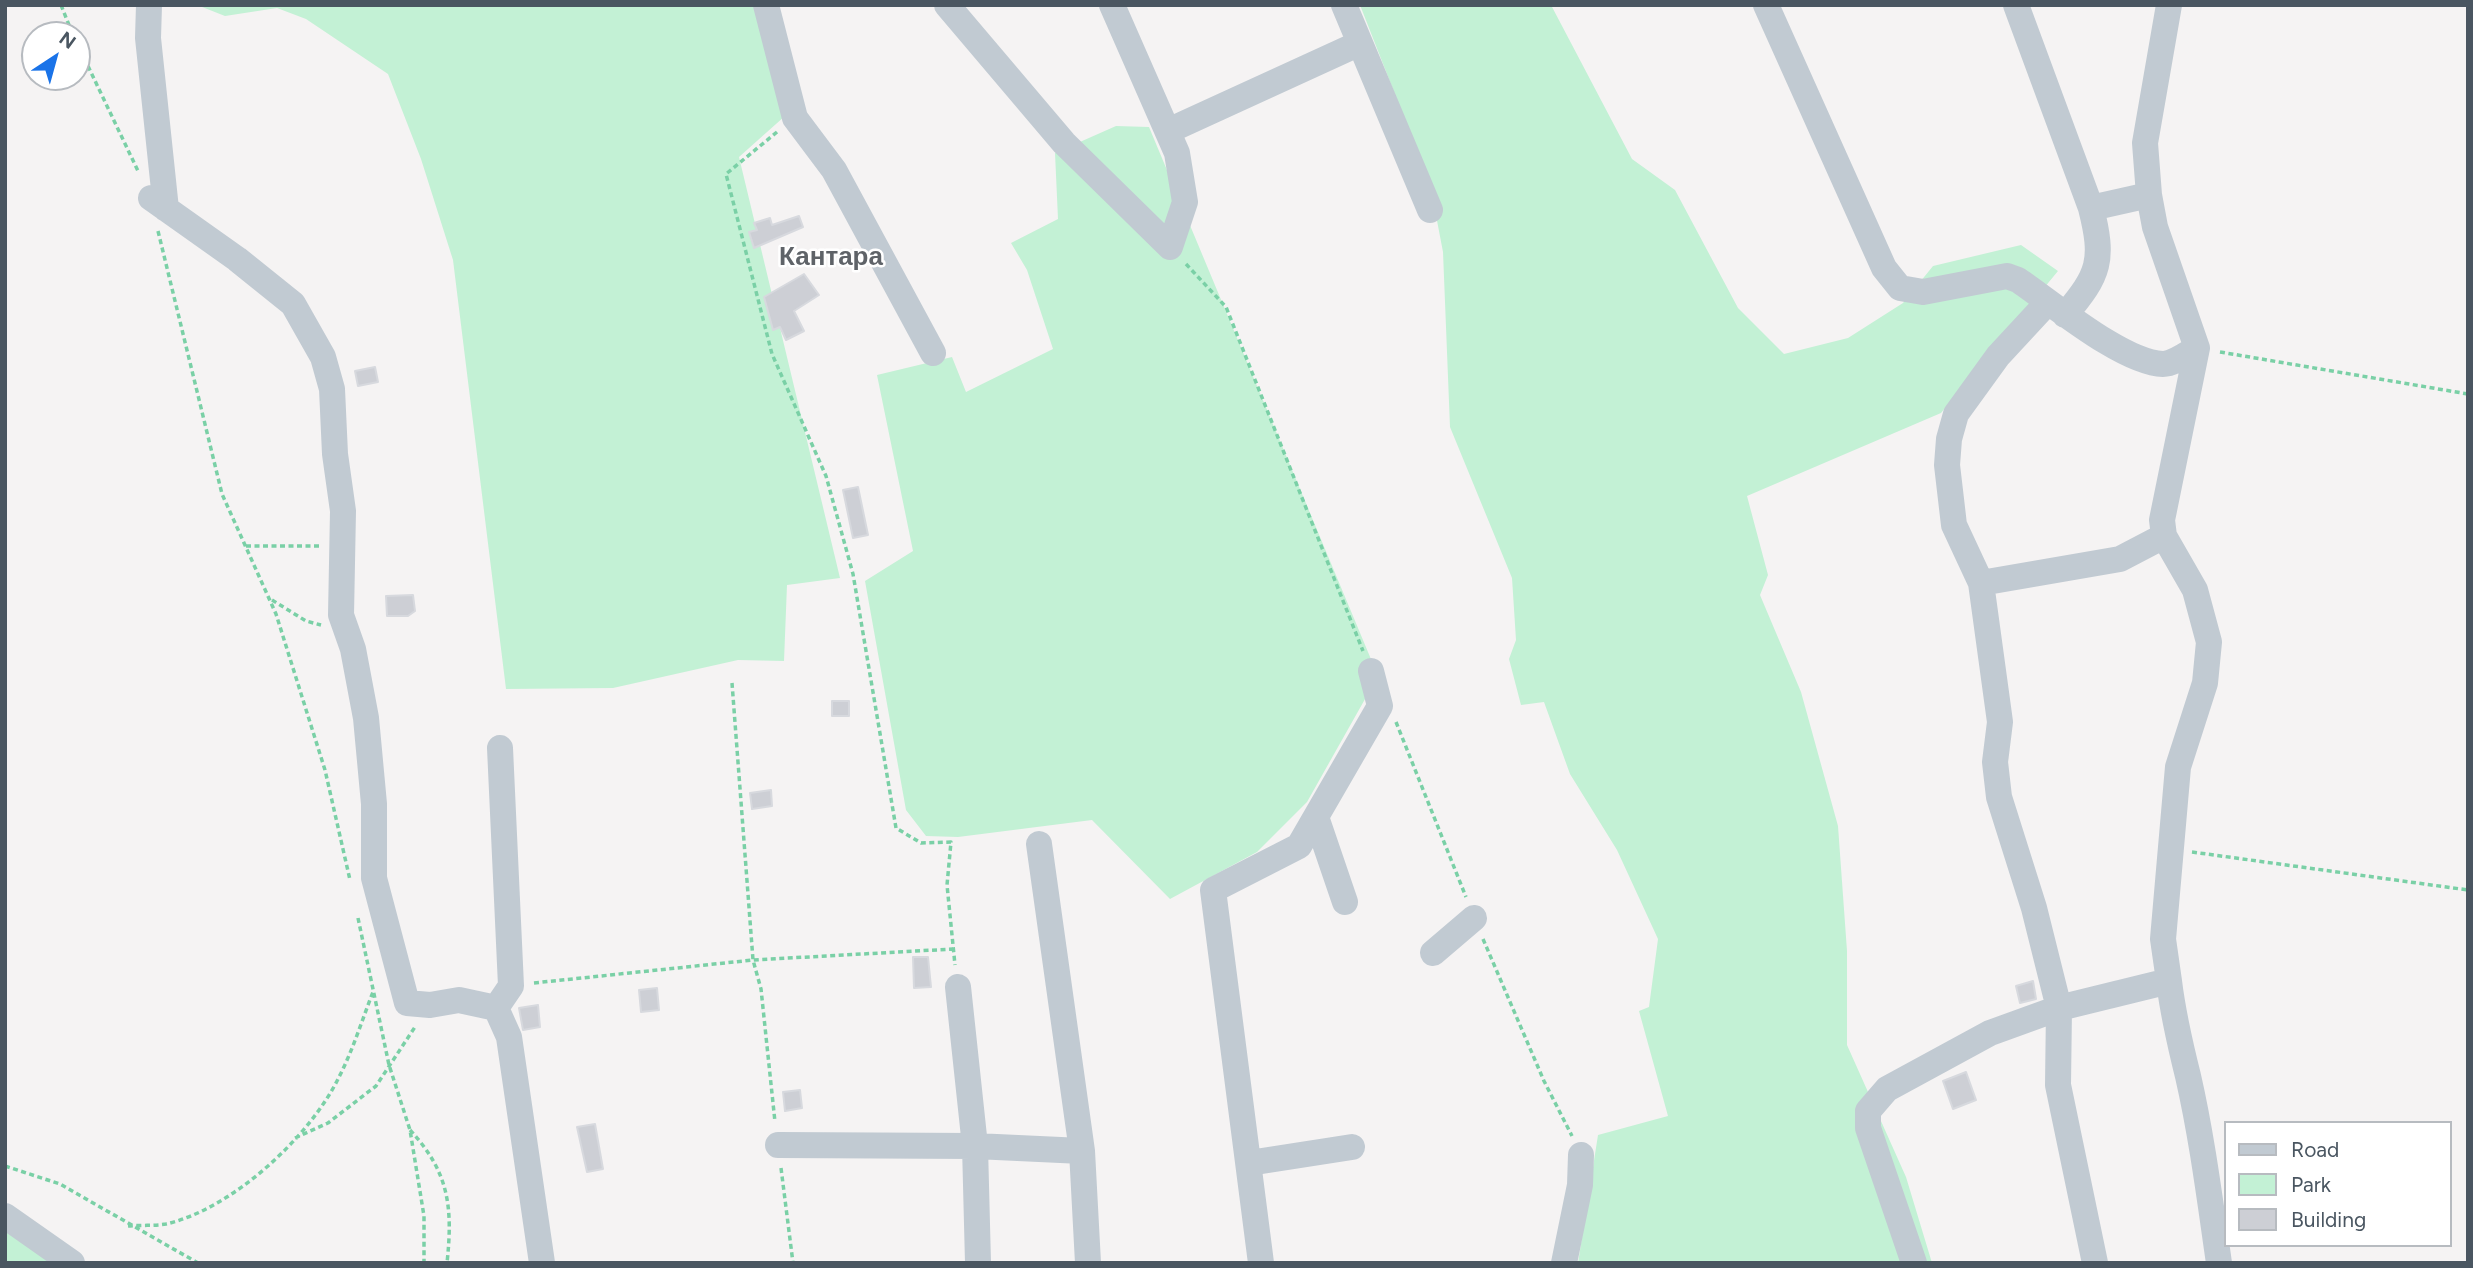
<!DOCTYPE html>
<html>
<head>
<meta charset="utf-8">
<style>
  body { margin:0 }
  #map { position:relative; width:2473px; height:1268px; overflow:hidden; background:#f5f3f3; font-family:Figtree,sans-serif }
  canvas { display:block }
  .frame { position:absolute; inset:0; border:7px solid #4a5661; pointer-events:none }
  .legend { position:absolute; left:2224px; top:1121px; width:228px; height:126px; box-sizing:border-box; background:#fff; border:2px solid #b7bbc0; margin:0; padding:9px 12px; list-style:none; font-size:21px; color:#4a5661 }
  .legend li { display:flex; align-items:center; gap:14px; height:35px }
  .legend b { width:35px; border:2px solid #b7bbc0 }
  .north { position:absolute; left:21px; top:21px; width:70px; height:70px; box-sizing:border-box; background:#fff; border:2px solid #b7bbc0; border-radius:50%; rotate:36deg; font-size:19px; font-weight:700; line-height:28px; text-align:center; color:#4a5661 }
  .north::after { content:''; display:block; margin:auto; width:24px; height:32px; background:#1a73e8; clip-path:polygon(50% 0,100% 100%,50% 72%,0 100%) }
</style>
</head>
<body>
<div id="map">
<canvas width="2473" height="1268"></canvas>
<div class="frame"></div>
<ul class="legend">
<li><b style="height:9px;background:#c1cad2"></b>Road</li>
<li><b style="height:19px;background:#c3f1d5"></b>Park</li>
<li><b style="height:19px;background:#cdcfd5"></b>Building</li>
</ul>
<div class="north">N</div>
</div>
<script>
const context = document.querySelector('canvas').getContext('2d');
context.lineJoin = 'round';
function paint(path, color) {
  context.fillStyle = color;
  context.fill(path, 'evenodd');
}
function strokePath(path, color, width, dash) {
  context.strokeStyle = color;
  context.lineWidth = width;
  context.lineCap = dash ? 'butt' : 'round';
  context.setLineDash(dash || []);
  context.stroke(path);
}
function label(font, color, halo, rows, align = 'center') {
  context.font = font + ' Figtree,sans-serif';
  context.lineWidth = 5;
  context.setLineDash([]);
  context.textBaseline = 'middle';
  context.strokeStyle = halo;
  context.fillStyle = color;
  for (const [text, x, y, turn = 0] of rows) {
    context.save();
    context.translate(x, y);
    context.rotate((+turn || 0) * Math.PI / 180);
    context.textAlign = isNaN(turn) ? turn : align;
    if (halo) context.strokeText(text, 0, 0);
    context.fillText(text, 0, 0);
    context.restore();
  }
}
paint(new Path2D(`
  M197,5H757L785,116L739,157L840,578L787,585L784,661L738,660L613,688L506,689L453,260L421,159L388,74L306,19L277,8L225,16Z
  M1360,5H1551L1632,159L1675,190L1738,308L1784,354L1848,338L1903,303L1933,266L2021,245L2058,271L1941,413L1747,496L1768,575L1760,595L1801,692L1838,826L1847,951V1045L1906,1177L1932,1263H1578L1598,1135L1668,1116L1639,1011L1649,1007L1658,939L1617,850L1570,774L1544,702L1521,705L1509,659L1516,640L1512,578L1450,427L1443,252L1430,184Z
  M1116,126L1149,127L1378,676L1307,802L1257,852L1170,899L1092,820L958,837L926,836L906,810L865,581L913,551L877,375L952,357L966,392L1053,349L1027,270L1011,243L1058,219L1055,153Z
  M5,1216L72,1263H5Z`), '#c3f1d5');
const building = new Path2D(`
  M799,216L803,227L754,248L749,232L757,230L754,223L770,218L772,225Z
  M804,274L819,295L794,311L804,331L786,340L780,327L773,330L764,297Z
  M375,367L378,382L358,386L355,371Z
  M858,487L868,535L853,538L843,490Z
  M413,595L415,611L408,616H387L386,596Z
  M832,701H849V716H832Z
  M771,790L772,806L752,809L750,793Z
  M913,957H928L931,987L914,988Z
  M2033,981L2036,999L2020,1003L2016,986Z
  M657,988L659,1010L641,1012L639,990Z
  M538,1005L540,1027L523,1030L519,1008Z
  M1966,1072L1976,1100L1953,1109L1943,1081Z
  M800,1090L802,1108L785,1111L783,1092Z
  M595,1124L603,1169L587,1172L577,1127Z`);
paint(building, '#cdcfd5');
strokePath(building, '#d7d9de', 2);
strokePath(new Path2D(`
  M61,5L73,35
  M77,43L138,171
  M777,132L726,174L772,354L826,476L853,574L896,828L921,843L951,842L947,885L955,965
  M158,231L222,494L276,614L325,770L350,880
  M1186,264L1226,307L1363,651
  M2220,352L2468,394
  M246,546H321
  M272,600L306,621L321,625
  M732,683L753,960L761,989L775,1122
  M1396,722L1466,897
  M2192,852L2468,890
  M358,918L389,1065L410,1130L424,1216V1263
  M1483,939L1544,1081L1572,1136
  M534,983L753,960L953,949
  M410,1130C449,1172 453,1207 447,1263
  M295,1138L328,1123L376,1086L415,1027
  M5,1166L60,1184L198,1263
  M781,1168L793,1263
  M128,1226C140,1225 154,1226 166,1224C232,1209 310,1137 339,1077C353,1050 362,1020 373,992`), '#7ad0a6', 3.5, [5, 3.5]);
strokePath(new Path2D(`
  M149,5L148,38L166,209
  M766,5L795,118L834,170L933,353
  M947,5L1064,143L1170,247L1185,202L1177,153L1112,5
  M1344,5L1430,210
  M1766,5L1884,268L1900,288L1923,292L2007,276L2018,280C2052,303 2123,363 2163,364C2174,364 2188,353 2197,348
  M2016,5L2091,208
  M1168,131L1358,44
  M2149,195L2145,143L2169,5
  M151,198L237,259L293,304L323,357L332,389L335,454L343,511L341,615L353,649L366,718L374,804V878L407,1003L430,1005L459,1000L496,1008L509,1037L542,1263
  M2048,302L1998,356L1956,414L1949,439L1947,465L1954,525L1981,583L2000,722L1995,762L1999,797L2034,908L2059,1008L2169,981L2163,939L2178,767L2205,683L2209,642L2195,590L2164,536L2162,520L2197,348L2155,227L2149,195L2091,208C2104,260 2100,274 2065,315
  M1981,583L2120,559L2164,536
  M1316,817L1345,902
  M1039,844L1082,1151
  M1433,953L1474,918
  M2169,981C2173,1014 2180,1044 2188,1076C2202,1137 2210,1201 2219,1263
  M958,987L975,1146L978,1263
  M496,1008L511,986L500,748
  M778,1145L975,1146L1082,1151L1088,1263
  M1249,1163L1352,1147
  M5,1216L72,1263
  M1261,1263L1213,890L1299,846L1380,706L1371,671
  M1564,1263L1580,1185L1581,1155
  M1914,1263L1868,1128V1111L1887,1089L1990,1033L2059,1008L2058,1085L2095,1263`), '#c1cad2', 26);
label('bold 26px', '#5f6368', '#fff', [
  ["Кантара",831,257]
]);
</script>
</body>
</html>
